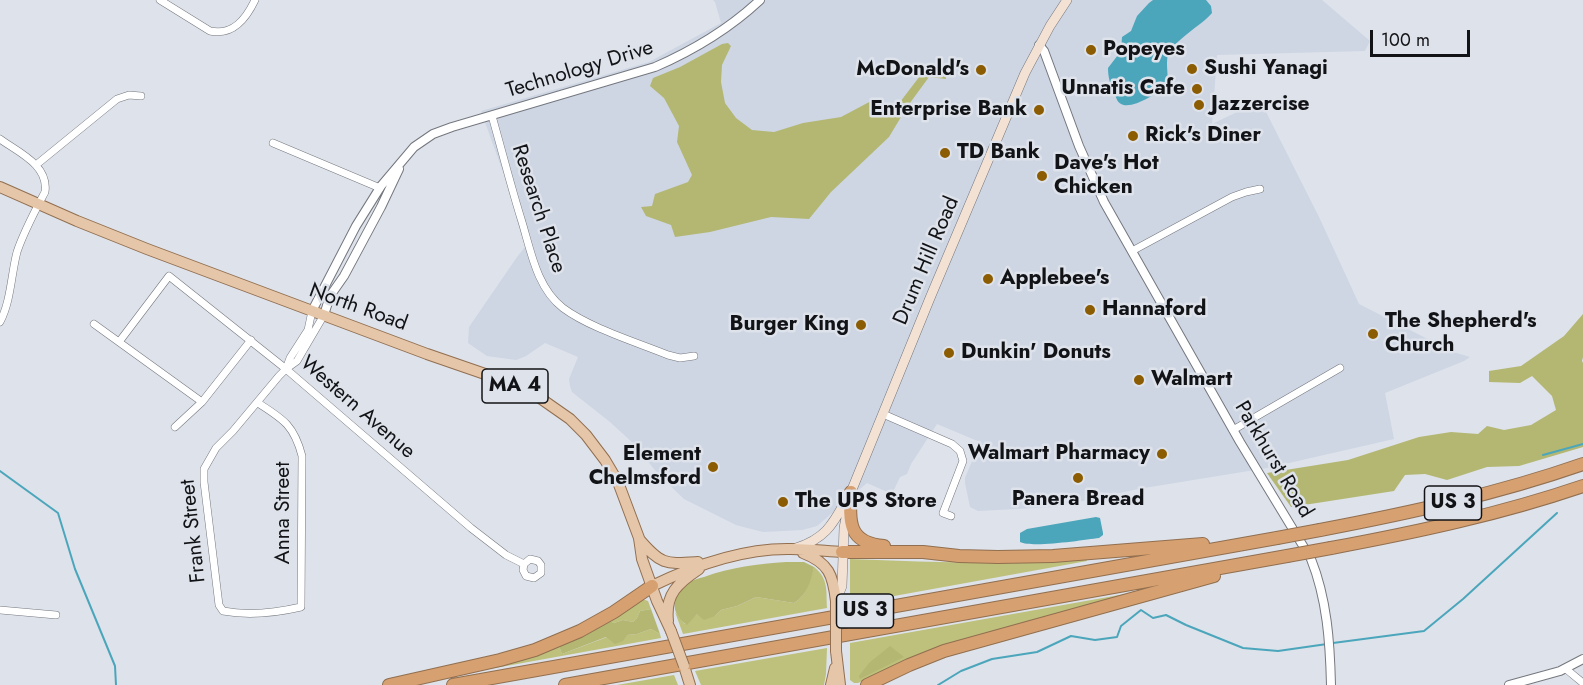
<!DOCTYPE html>
<html>
<head>
<meta charset="utf-8">
<style>
  body { margin:0 }
  #map { position:relative; width:1583px; height:685px; overflow:hidden; background:#dee2ea; font-family:Jost,sans-serif }
  canvas { display:block }
  .scale { position:absolute; left:1370px; top:30px; width:100px; height:27px; box-sizing:border-box; border:3px solid #121316; border-top:0; padding-left:8px; font-size:18px; line-height:21px; white-space:nowrap; color:#121316; -webkit-text-stroke:4px #dee2ea; paint-order:stroke }
</style>
</head>
<body>
<div id="map">
<canvas width="1583" height="685"></canvas>
<div class="scale">100 m</div>
</div>
<script>
const context = document.querySelector('canvas').getContext('2d');
context.lineJoin = 'round';
function paint(path, color) {
  context.fillStyle = color;
  context.fill(path, 'evenodd');
}
function strokePath(path, color, width, dash) {
  context.strokeStyle = color;
  context.lineWidth = width;
  context.lineCap = dash ? 'butt' : 'round';
  context.setLineDash(dash || []);
  context.stroke(path);
}
function label(font, color, halo, rows, align = 'center') {
  context.font = font + ' Jost,sans-serif';
  context.lineWidth = 5;
  context.setLineDash([]);
  context.textBaseline = 'middle';
  context.strokeStyle = halo;
  context.fillStyle = color;
  for (const [text, x, y, turn = 0] of rows) {
    context.save();
    context.translate(x, y);
    context.rotate((+turn || 0) * Math.PI / 180);
    context.textAlign = isNaN(turn) ? turn : align;
    if (halo) context.strokeText(text, 0, 0);
    context.fillText(text, 0, 0);
    context.restore();
  }
}
paint(new Path2D(`
  M713,0H1322L1370,41L1365,51L1217,55L1212,124L1258,102L1263,106L1319,217L1359,304L1453,352L1470,357L1464,361L1385,393L1394,439L1267,468L1138,489L1055,507L978,511L970,507L965,483V478L980,442L937,424L911,464L907,474L900,477L892,494L867,483L817,526L802,530L763,532L736,525L684,499L658,474L634,444L610,422L572,392L570,386L569,379L578,357L545,343L526,356L516,360L487,356L468,343L469,327L517,257L525,247L504,175L481,111L649,62L721,23L715,2Z`), '#ced6e4');
paint(new Path2D(`
  M850,559C928,562 1008,565 1086,559L1087,561L850,604Z
  M814,567C829,579 826,591 827,608L683,634L675,612L685,624L697,614L715,616L721,610L737,606L756,597L794,603C808,594 810,581 814,567Z
  M1125,594V596L933,649L895,665L858,683H854L850,680V643Z
  M642,599L648,601L651,609L640,611L637,618L633,622L623,620L614,623L610,621Z
  M651,629L660,634L661,638L434,679L521,659L559,646L562,654L607,637L637,634Z
  M827,648L826,674L824,685H701L695,671Z
  M674,675L678,685H617Z`), '#bdc17b');
paint(new Path2D(`
  M728,43L731,46L722,65L721,82L725,103L736,118L752,130L774,132L803,123L841,117L873,100L887,108L897,106L923,72L946,75V79L929,77L907,107L889,137L831,192L809,219L771,217L710,232L675,237L671,225L646,216L641,207L652,206L655,194L688,182L692,175L677,142L679,126L664,98L650,86L653,78L680,67L722,44Z
  M1583,314V357L1582,361L1583,363V447L1519,466L1487,467L1447,480L1425,474L1405,475L1394,491L1291,507L1267,473L1348,460L1419,437L1451,432L1478,434L1487,426L1504,430L1531,425L1556,410L1552,396L1532,376L1520,383L1489,382V371L1521,366L1564,336Z
  M786,562H804L814,567C811,581 808,594 794,603L756,597L737,606L721,610L715,616L704,620L697,614L687,625C680,620 673,612 675,603C676,595 681,588 687,584C692,580 699,578 704,577C731,567 758,564 786,562Z
  M651,609L660,634L651,629L637,634L627,635L623,641L615,644L606,637L562,654L559,646L610,621L614,623L623,620L633,622L637,618L640,611Z
  M890,646L904,657L860,679L859,676L869,663Z`), '#b3b772');
paint(new Path2D(`
  M1153,0H1206L1211,6L1212,13C1202,25 1173,41 1168,55C1165,66 1170,77 1166,87C1157,93 1132,110 1121,104C1117,102 1116,97 1114,92C1110,84 1108,77 1108,68L1121,51L1122,37L1131,31L1137,16L1149,3Z
  M1096,517L1100,518L1103,533V535L1099,538C1083,540 1033,548 1020,542V533L1027,529Z`), '#4ba6bc');
strokePath(new Path2D(`
  M1543,455L1583,444
  M0,471L58,513L75,569L115,666L116,685
  M1333,643L1424,631L1463,599L1557,513
  M938,685L961,671L992,659L1037,652L1071,636L1095,640L1117,637L1121,626L1141,610L1153,618L1166,615L1186,625L1243,648L1278,651L1327,644`), '#4ba6bc', 2);
const minor = new Path2D(`
  M160,0L210,31C233,36 246,19 255,0
  M492,116C502,151 511,187 522,222C531,252 537,288 563,308C590,328 636,342 668,355L680,358L694,356
  M0,139C18,152 49,165 45,192C35,211 24,231 17,252C11,275 11,301 0,322
  M273,143L380,188
  M36,165L117,99L129,95L141,96
  M1132,251L1232,197L1246,192L1260,189
  M94,324L202,402
  M119,342L169,276L286,369L471,528L506,555L524,564L523,570L526,576L534,578L541,573V565L538,561L530,559L524,564
  M286,369L290,358L308,330L312,311
  M258,403C283,419 294,425 302,456L301,607C275,613 249,616 223,611L219,605L204,482V469L216,448L233,431L279,376L286,369L297,361L324,315
  M883,414L952,444L960,451L963,461L943,513L951,516
  M175,427L202,402L251,340
  M1233,430L1340,368
  M0,610L56,615
  M1566,669L1583,683`);
const tertiary = new Path2D(`
  M1039,45L1044,51L1079,146L1104,202L1240,442L1311,559C1327,599 1330,642 1331,685
  M312,311L356,226L381,186L414,147L433,134L452,127L655,67C694,50 729,29 760,0
  M324,315L330,296L344,276L381,207L399,169
  M1509,685L1560,671L1583,659`);
const secondary = new Path2D(`
  M796,548C824,539 832,526 845,502
  M836,601L842,586L844,528L851,492L930,298L1025,73L1050,26L1067,0`);
const primary = new Path2D(`
  M0,187L77,221L147,249L427,354L485,374L540,398L570,419L586,435L605,460L618,482L639,538L642,559L657,601L671,631
  M639,539C661,565 665,564 698,562
  M803,553C829,563 833,575 836,601
  M652,586C695,565 742,548 791,549C807,549 825,551 842,552
  M668,621C665,594 678,583 699,569
  M836,651L840,685
  M684,666L690,685
  M831,685L835,668`);
const motorway = new Path2D(`
  M851,492C849,522 848,543 884,546
  M1320,530C1409,513 1497,494 1583,464
  M1331,548C1417,532 1501,514 1583,486
  M842,552H923L959,556L998,557L1053,556L1203,544
  M389,685L500,660L535,650L580,631L614,612L652,586
  M453,685L1277,538
  M565,685L1287,556
  M867,685L909,665L944,651L1214,576`);
strokePath(minor, '#74777e', 8);
strokePath(tertiary, '#74777e', 10);
strokePath(secondary, '#74777e', 10);
strokePath(primary, '#916f50', 12);
strokePath(motorway, '#916f50', 14);
strokePath(minor, '#fff', 7);
strokePath(tertiary, '#fff', 8);
strokePath(secondary, '#f3e2d4', 9);
strokePath(primary, '#e6c6a9', 10);
strokePath(motorway, '#d6a070', 12);
const primaryBridge = new Path2D(`
  M836,601V651
  M671,631L684,666`);
const motorwayBridge = new Path2D(`
  M1277,538L1320,530
  M1287,556L1331,548`);
strokePath(primaryBridge, '#916f50', 12, []);
strokePath(motorwayBridge, '#916f50', 14, []);
strokePath(primaryBridge, '#e6c6a9', 10);
strokePath(motorwayBridge, '#d6a070', 12);
for (const [x, y, r, color] of [
  [1091,50,6,"#8b5c02"],
  [1192,69,6,"#8b5c02"],
  [981,70,6,"#8b5c02"],
  [1197,89,6,"#8b5c02"],
  [1199,105,6,"#8b5c02"],
  [1039,110,6,"#8b5c02"],
  [1133,136,6,"#8b5c02"],
  [945,153,6,"#8b5c02"],
  [1042,176,6,"#8b5c02"],
  [988,279,6,"#8b5c02"],
  [1090,310,6,"#8b5c02"],
  [861,325,6,"#8b5c02"],
  [1373,334,6,"#8b5c02"],
  [949,353,6,"#8b5c02"],
  [1139,380,6,"#8b5c02"],
  [1162,454,6,"#8b5c02"],
  [713,467,6,"#8b5c02"],
  [1078,478,6,"#8b5c02"],
  [783,502,6,"#8b5c02"]
]) {
  const dot = new Path2D();
  dot.arc(x, y, r, 0, 2 * Math.PI);
  context.fillStyle = color;
  context.fill(dot);
  strokePath(dot, '#dee2ea', 2);
}
for (const [x, y, w] of [
  [515,386,66],
  [1453,503,57],
  [865,611,57]
]) {
  const box = new Path2D();
  box.roundRect(x - w / 2, y - 17, w, 34, 4.5);
  context.fillStyle = '#dee2ea';
  context.fill(box);
  strokePath(box, '#121316', 1.5);
}
label('bold 20px', '#121316', null, [
  ["MA 4",515,386],
  ["US 3",1453,503],
  ["US 3",865,611]
]);
label('bold 21px', '#121316', '#dee2ea', [
  ["Popeyes",1103,50],
  ["Sushi Yanagi",1204,69],
  ["McDonald's",969,70,"right"],
  ["Unnatis Cafe",1185,89,"right"],
  ["Jazzercise",1211,105],
  ["Enterprise Bank",1027,110,"right"],
  ["Rick's Diner",1145,136],
  ["TD Bank",957,153],
  ["Dave's Hot",1054,164],
  ["Chicken",1054,188],
  ["Applebee's",1000,279],
  ["Hannaford",1102,310],
  ["The Shepherd's",1385,322],
  ["Church",1385,346],
  ["Burger King",849,325,"right"],
  ["Dunkin' Donuts",961,353],
  ["Walmart",1151,380],
  ["Walmart Pharmacy",1150,454,"right"],
  ["Element",701,455,"right"],
  ["Chelmsford",701,479,"right"],
  ["Panera Bread",1078,500,"center"],
  ["The UPS Store",795,502]
], 'left');
label('21px', '#121316', '#dee2ea', [
  ["Technology Drive",580,70,-17],
  ["Research Place",538,209,72],
  ["Drum Hill Road",927,261,-67],
  ["North Road",358,308,20],
  ["Western Avenue",357,408,41],
  ["Parkhurst Road",1273,460,59],
  ["Anna Street",284,513,-90],
  ["Frank Street",194,531,-96]
]);
</script>
</body>
</html>
